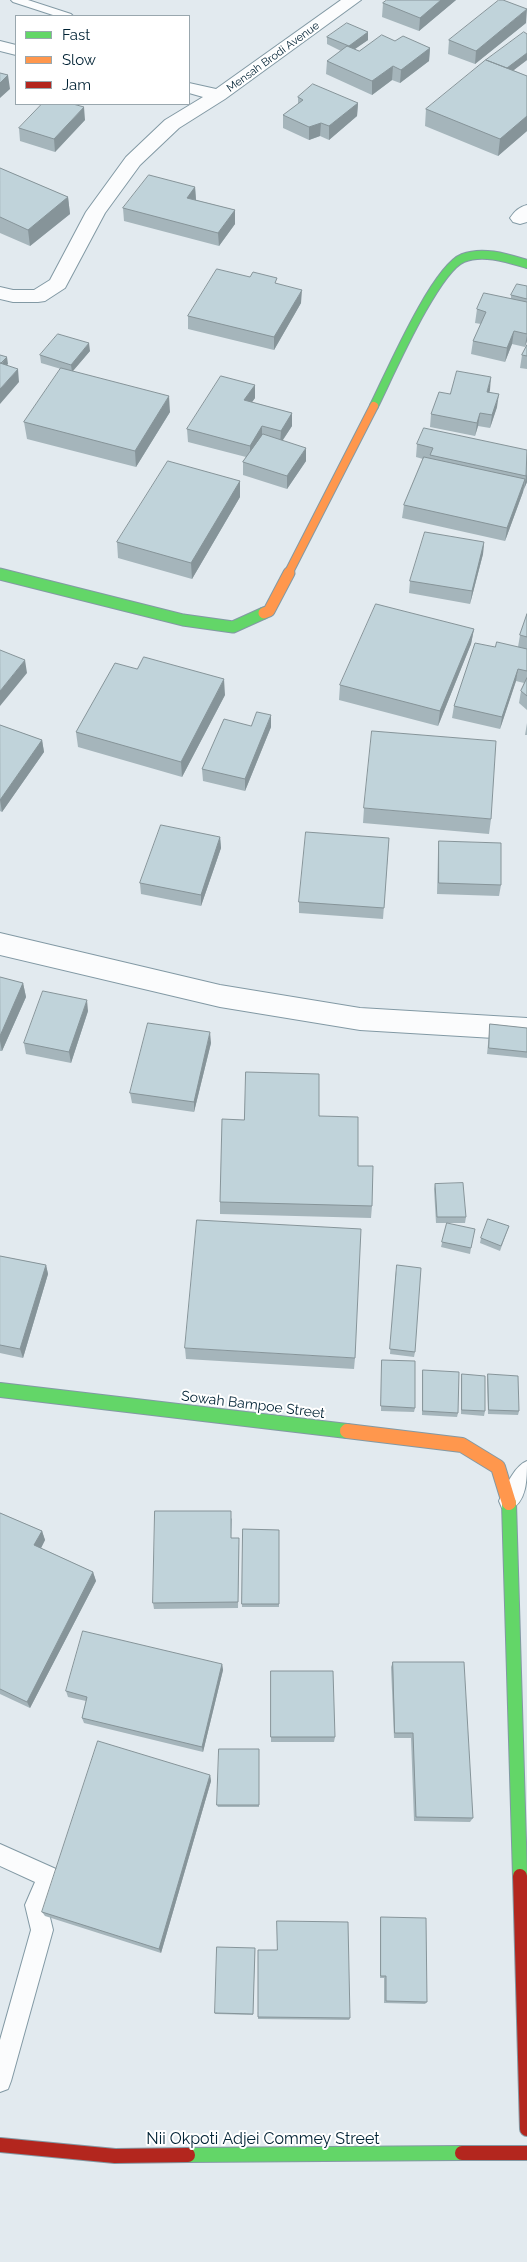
<!DOCTYPE html>
<html>
<head>
<meta charset="utf-8">
<style>
  body { margin:0 }
  #map { position:relative; width:527px; height:2262px; overflow:hidden; background:#e2eaef; font-family:Raleway,sans-serif }
  canvas { display:block }
  .legend { position:absolute; left:15px; top:15px; width:175px; height:90px; box-sizing:border-box; background:#fff; border:1px solid #99a7ae; margin:0; padding:6px 9px; list-style:none; font-size:15px; color:#002234 }
  .legend li { display:flex; align-items:center; gap:10px; height:25px }
  .legend b { width:25px; border:1px solid #99a7ae }
</style>
</head>
<body>
<div id="map">
<canvas width="527" height="2262"></canvas>
<ul class="legend">
<li><b style="height:6px;background:#63d668"></b>Fast</li>
<li><b style="height:6px;background:#ff974d"></b>Slow</li>
<li><b style="height:6px;background:#b3261e"></b>Jam</li>
</ul>
</div>
<script>
const context = document.querySelector('canvas').getContext('2d');
context.lineJoin = 'round';
function strokePath(path, color, width, dash) {
  context.strokeStyle = color;
  context.lineWidth = width;
  context.lineCap = dash ? 'butt' : 'round';
  context.setLineDash(dash || []);
  context.stroke(path);
}
function paint(path, color) {
  context.fillStyle = color;
  context.fill(path, 'evenodd');
}
function label(font, color, halo, rows, align = 'center') {
  context.font = font + ' Raleway,sans-serif';
  context.lineWidth = 4;
  context.setLineDash([]);
  context.textBaseline = 'middle';
  context.strokeStyle = halo;
  context.fillStyle = color;
  for (const [text, x, y, turn = 0] of rows) {
    context.save();
    context.translate(x, y);
    context.rotate((+turn || 0) * Math.PI / 180);
    context.textAlign = isNaN(turn) ? turn : align;
    if (halo) context.strokeText(text, 0, 0);
    context.fillText(text, 0, 0);
    context.restore();
  }
}
const lane = new Path2D(`
  M11,0H28L71,14L73,16H56L13,2Z
  M527,1461C527,1479 527,1503 509,1510L502,1508L499,1501C505,1488 514,1466 527,1461Z
  M0,1844L56,1869L59,1877L47,1905L53,1930L11,2081L8,2089L0,2092V2040L31,1930L25,1905L35,1882L0,1866Z`);
const street = new Path2D(`
  M341,0H361L225,99L179,128L140,165L105,213L65,288L45,301L38,302H13L0,299V287L13,290H34L50,280L86,212L126,157L165,120L203,97L189,93V83L216,89Z
  M0,41L16,45V55L0,51Z
  M527,205V222L520,224L513,222L510,218C515,211 519,207 527,205Z
  M0,933L220,985L360,1008L527,1018V1040L360,1030L220,1007L0,955Z`);
const fastFar2 = new Path2D(`
  M374,406C389,376 435,269 463,258C483,250 507,258 527,264`);
const fastFar1 = new Path2D(`
  M0,574L183,620L233,627L264,613`);
const fast = new Path2D(`
  M0,1390L347,1431
  M509,1503L520,1876
  M188,2155L462,2153`);
const slowFar2 = new Path2D(`
  M288,574L374,406`);
const slowFar1 = new Path2D(`
  M264,613L269,611L289,573`);
const slow = new Path2D(`
  M347,1431L462,1445L498,1467L509,1503`);
const jam = new Path2D(`
  M520,1876L527,2129
  M0,2145L115,2156L188,2155
  M462,2153H527`);
strokePath(lane, '#8299a4', 2);
strokePath(street, '#8299a4', 2);
strokePath(fastFar2, '#8299a4', 10);
strokePath(fastFar1, '#8299a4', 13);
strokePath(fast, '#8299a4', 16);
strokePath(slowFar2, '#8299a4', 10);
strokePath(slowFar1, '#8299a4', 13);
strokePath(slow, '#8299a4', 16);
strokePath(jam, '#8299a4', 16);
paint(lane, '#fbfcfd');
paint(street, '#fbfcfd');
strokePath(fastFar2, '#63d668', 8);
strokePath(fastFar1, '#63d668', 11);
strokePath(fast, '#63d668', 14);
strokePath(slowFar2, '#ff974d', 8);
strokePath(slowFar1, '#ff974d', 11);
strokePath(slow, '#ff974d', 14);
strokePath(jam, '#b3261e', 14);
paint(new Path2D(`
  M456,0L419,31L382,17L383,3Z
  M526,23L475,64L448,54L449,40Z
  M368,32V40L354,49L359,51L395,41L430,48L429,61L400,83L392,80L372,95L326,74L327,61L341,51L327,44V37Z
  M527,34V60L513,70L527,76V131L498,156L425,126L426,109Z
  M298,97L358,103L357,116L329,140L320,136L309,140L283,128V115L298,104Z
  M85,120L55,152L20,141L19,128Z
  M0,168L68,197L70,214L30,246L0,233Z
  M195,187L196,200L235,210V224L219,246L124,221L123,208Z
  M277,284L301,303L274,350L188,329V316Z
  M527,286V341L525,347L512,344L505,362L471,354L473,341L481,324L475,323L477,309L511,299V295Z
  M527,345V369L520,368L522,355Z
  M90,351L73,371L170,412L136,467L27,439L24,422L61,369L41,363L40,355Z
  M255,385V398L252,402L292,413V426L283,440L306,461L287,489L243,475V462L246,457L188,442L187,429Z
  M490,390L489,393L497,407L490,428L478,426L475,436L430,427L431,414L450,394Z
  M417,444L527,450V482L524,489L523,492L505,541L402,518L404,505L423,459L416,457Z
  M240,481V497L192,579L118,558L117,542Z
  M484,542L483,554L470,604L409,593L410,581Z
  M527,614V710L519,703L521,691L524,683L516,681L500,729L452,718L454,706L495,647H518L520,635Z
  M474,629L471,644L438,726L339,700L340,685Z
  M225,695L182,777L78,747L76,732Z
  M527,723V735H525Z
  M0,725L42,740L44,752L2,812L0,811Z
  M251,726L271,727L245,791L203,781L202,769Z
  M364,808L491,819L489,834L363,823Z
  M220,837L221,848L201,906L141,894L140,883Z
  M389,838L383,919L299,913V902Z
  M439,841L501,885L499,896L437,894L438,852Z
  M0,977L23,983L26,997L2,1051H0Z
  M88,1011L71,1063L26,1054L24,1043Z
  M490,1024L527,1028V1058L487,1054Z
  M211,1043L194,1112L132,1103L130,1093Z
  M244,1120L358,1166L372,1206L371,1218L220,1214V1202Z
  M435,1184L466,1217L465,1223H436L434,1189Z
  M447,1223L471,1248L470,1254L441,1247Z
  M509,1226L500,1251L480,1243L481,1238Z
  M0,1256L46,1265L48,1274L23,1358L0,1353Z
  M396,1270L415,1352L414,1357L390,1354Z
  M185,1348L355,1358L354,1369L186,1359Z
  M382,1360L415,1408L414,1412L381,1411Z
  M423,1370L458,1413L457,1417L422,1415V1375Z
  M462,1374L485,1411L484,1416L461,1414V1379Z
  M488,1374L519,1411L518,1415L488,1414L487,1379Z
  M0,1513L42,1531L45,1540L41,1548L93,1572L96,1581L30,1708L0,1694Z
  M232,1518L231,1538L239,1545L238,1608L154,1609L153,1603Z
  M243,1529L279,1530V1607H242Z
  M393,1662L473,1818L470,1822L414,1821L411,1738H394L391,1667Z
  M222,1664L223,1670L203,1752L84,1723L82,1718L86,1701L68,1697L66,1691Z
  M271,1671L335,1737L334,1742H271Z
  M259,1749V1807H218L217,1805Z
  M210,1775L211,1781L161,1953L45,1916L42,1912Z
  M381,1917L427,2002L425,2004L384,2003V1978H380V1920Z
  M255,1948L253,2015L215,2014V2013Z
  M258,1950H277L350,2018L349,2020L258,2019Z`), '#a5b5bb');
paint(new Path2D(`
  M441,0H456L419,31L420,18Z
  M527,9L526,23L475,64L476,51Z
  M368,32V40L348,54L349,46Z
  M430,48L429,61L400,83L401,70Z
  M527,53V60L505,77V69Z
  M393,66L392,80L372,95V81Z
  M8,75L10,89L0,98V83Z
  M358,103L357,116L329,140V126Z
  M84,107L85,120L55,152L54,139Z
  M527,116V131L498,156L500,139Z
  M321,123L320,136L309,140V127Z
  M195,187L196,200L187,198Z
  M68,197L70,214L30,246L28,230Z
  M235,210V224L219,246L218,233Z
  M302,290L301,303L274,350V337Z
  M514,331L512,344L505,362L507,348Z
  M527,333V341L525,347L527,334Z
  M89,343L90,351L72,372L71,365Z
  M7,357L8,364L1,372L0,365Z
  M18,369L19,382L0,404V389Z
  M491,377L490,390L485,405L487,392Z
  M255,385V398L244,413V400Z
  M499,394L497,407L490,428L492,415Z
  M169,396L170,412L136,467L135,451Z
  M292,413V426L280,444L281,431Z
  M480,413L478,426L475,436L477,423Z
  M262,426V439L250,459V446Z
  M306,448V461L287,489V476Z
  M527,474V482L524,489L526,476Z
  M525,479L523,492L505,541L507,528Z
  M240,481V497L192,579L191,563Z
  M484,542L483,554L470,604L472,591Z
  M474,629L471,644L438,726L440,711Z
  M25,660L27,673L0,706V691Z
  M518,669L516,681L500,729L502,717Z
  M224,679L225,695L182,777L181,762Z
  M271,715V727L245,791V779Z
  M42,740L44,752L2,812L0,800Z
  M220,837L221,848L201,906V895Z
  M23,983L26,997L2,1051L0,1041V1036Z
  M87,1000L88,1011L71,1063L69,1052Z
  M210,1032L211,1043L194,1112V1102Z
  M46,1265L48,1274L23,1358L20,1349Z
  M42,1531L45,1540L38,1554L34,1545Z
  M93,1572L96,1581L30,1708L27,1702Z
  M222,1664L223,1670L203,1752L202,1747Z
  M210,1775L211,1781L161,1953L159,1949Z`), '#869499');
const building = new Path2D(`
  M387,0H441L420,18L383,3Z
  M499,0H503L527,9L476,51L449,40Z
  M347,23L368,32L349,46L327,37Z
  M524,32L527,34V53L507,68L486,60Z
  M382,35L395,41L403,36L430,48L401,70L393,66L372,81L327,61L347,46L359,51Z
  M486,60L527,76V116L500,139L426,109Z
  M0,73L8,75L0,83Z
  M313,84L358,103L329,126L321,123L309,127L283,115L303,100L298,97Z
  M42,104H73L84,107L54,139L19,128Z
  M0,168L68,197L28,230L0,217Z
  M149,175L195,187L187,198L235,210L218,233L123,208Z
  M217,269L250,277L253,272L277,278L275,283L302,290L274,337L188,316Z
  M517,284L527,286V299L511,295Z
  M484,293L527,302V334L514,331L507,348L473,341L486,312L477,309Z
  M58,334L89,343L71,365L40,355Z
  M527,345V356L522,355Z
  M0,355L7,357L1,363H0Z
  M0,363L18,369L0,389Z
  M61,368L169,396L135,451L24,422Z
  M457,371L491,377L487,392L499,394L492,415L480,413L477,423L431,414L439,392L450,394Z
  M221,376L255,385L244,400L292,413L281,431L262,426L250,446L187,429Z
  M424,428L527,450L526,476L430,455L433,448L417,444Z
  M263,434L306,448L287,476L243,462Z
  M424,457L525,479L507,528L404,505Z
  M168,461L240,481L191,563L117,542Z
  M425,532L484,542L472,591L410,581Z
  M376,604L474,629L440,711L340,685Z
  M527,614V637L520,635Z
  M497,642L527,649V671L518,669L502,717L454,706L475,643L495,647Z
  M0,650L25,660L0,691Z
  M144,657L224,679L181,762L76,732L115,663L137,669Z
  M527,678V696L521,691Z
  M257,712L271,715L245,779L202,769L224,719L251,726Z
  M0,725L42,740L0,800Z
  M372,731L496,741L491,819L364,808Z
  M161,825L220,837L201,895L140,883Z
  M306,832L389,838L384,908L299,902Z
  M439,841L501,843V885L439,883Z
  M0,977L23,983L0,1036Z
  M43,991L87,1000L69,1052L24,1043Z
  M148,1023L210,1032L194,1102L130,1093Z
  M490,1024L527,1028V1052L489,1048Z
  M246,1072L319,1074V1116L358,1117V1166H373L372,1206L220,1202L222,1119L244,1120Z
  M463,1183L466,1217H437L435,1184Z
  M488,1219L509,1226L501,1246L481,1238Z
  M197,1220L361,1229L355,1358L185,1348Z
  M447,1223L475,1229L471,1248L442,1242Z
  M0,1256L46,1265L20,1349L0,1345Z
  M397,1265L421,1268L415,1352L390,1349Z
  M382,1360L415,1361V1408L381,1406Z
  M423,1370L459,1372L458,1413L423,1411Z
  M462,1374L485,1376V1411L462,1410Z
  M488,1374L518,1376L519,1411L489,1410Z
  M155,1511H231V1538H239L238,1602L153,1603Z
  M0,1513L42,1531L34,1545L93,1572L27,1702L0,1689Z
  M243,1529L279,1530V1604H242Z
  M83,1631L222,1664L202,1747L82,1718L87,1697L66,1691Z
  M393,1662H464L473,1818L416,1817L413,1733H395Z
  M271,1671H333L335,1737H271Z
  M98,1741L210,1775L159,1949L42,1912Z
  M219,1749H259V1805H217Z
  M381,1917L426,1918L427,2002L386,2001V1976H381Z
  M277,1921L348,1922L350,2018L258,2017V1950H277Z
  M217,1947L255,1948L253,2014L215,2013Z`);
paint(building, '#c0d3da');
strokePath(building, '#869499', 1);
label('11px', '#002234', '#fff', [
  ["Mensah Brodi Avenue",273,57,-36]
]);
label('14px', '#002234', '#fff', [
  ["Sowah Bampoe Street",253,1405,7]
]);
label('16px', '#002234', '#fff', [
  ["Nii Okpoti Adjei Commey Street",263,2139]
]);
</script>
</body>
</html>
